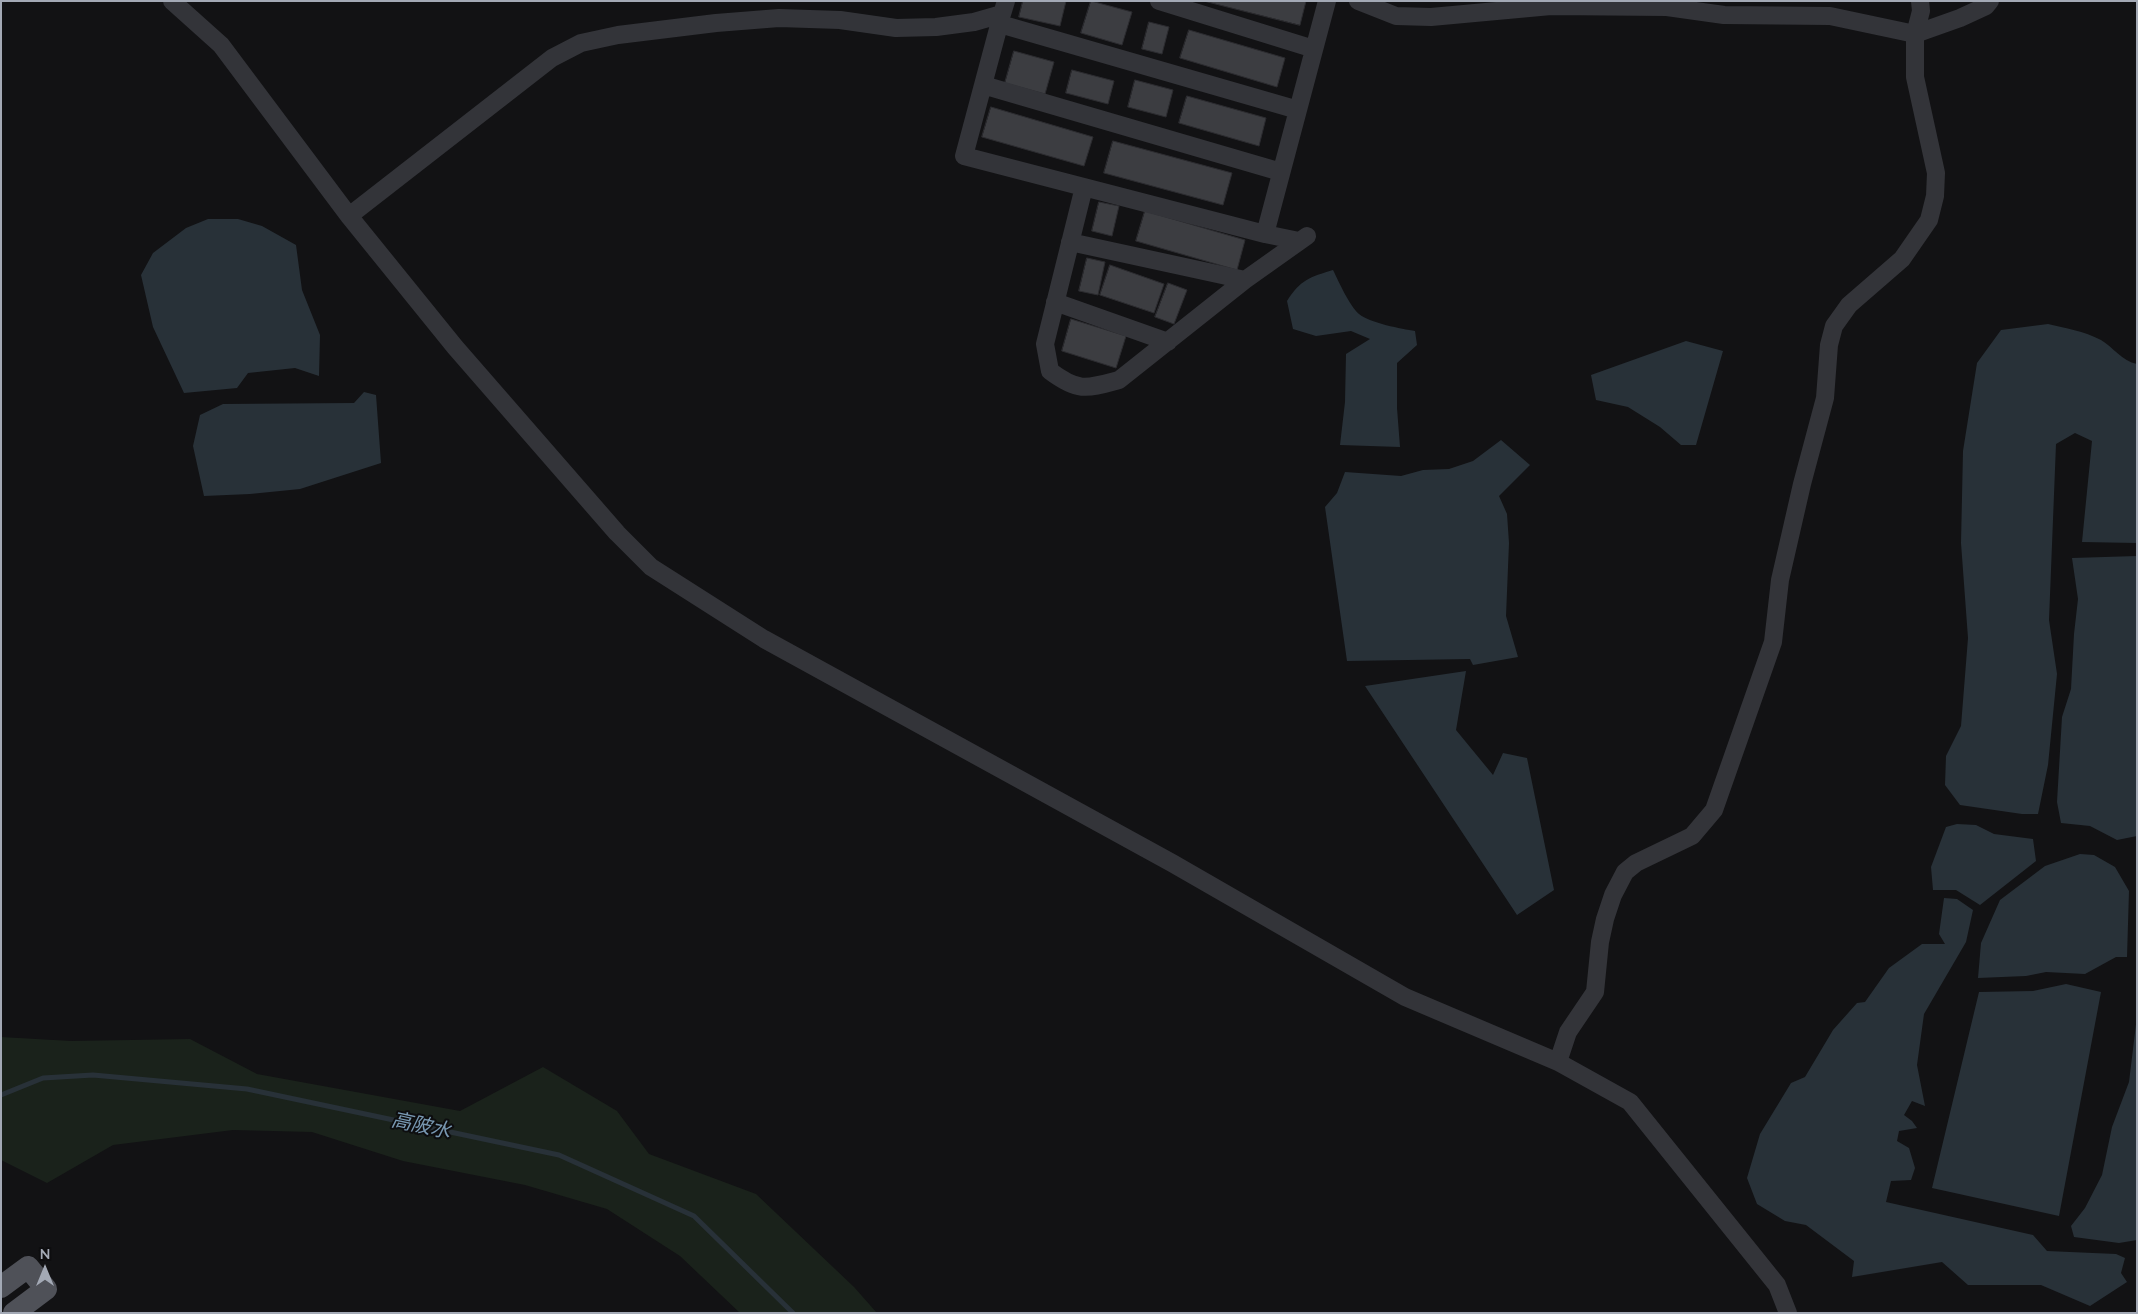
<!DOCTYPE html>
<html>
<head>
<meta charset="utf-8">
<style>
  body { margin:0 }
  #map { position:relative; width:2138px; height:1314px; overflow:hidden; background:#121214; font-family:Mulish,sans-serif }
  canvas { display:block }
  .frame { position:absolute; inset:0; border:2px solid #a3a9b5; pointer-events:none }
  .north { position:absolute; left:20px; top:1244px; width:50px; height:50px; -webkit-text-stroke:4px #0d0d0f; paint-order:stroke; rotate:0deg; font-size:14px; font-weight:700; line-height:20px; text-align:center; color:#a3a9b5 }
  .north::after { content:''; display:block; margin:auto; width:18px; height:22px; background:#a3a9b5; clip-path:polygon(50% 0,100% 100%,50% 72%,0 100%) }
</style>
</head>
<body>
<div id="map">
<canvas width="2138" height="1314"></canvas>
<div class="frame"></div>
<div class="north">N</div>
</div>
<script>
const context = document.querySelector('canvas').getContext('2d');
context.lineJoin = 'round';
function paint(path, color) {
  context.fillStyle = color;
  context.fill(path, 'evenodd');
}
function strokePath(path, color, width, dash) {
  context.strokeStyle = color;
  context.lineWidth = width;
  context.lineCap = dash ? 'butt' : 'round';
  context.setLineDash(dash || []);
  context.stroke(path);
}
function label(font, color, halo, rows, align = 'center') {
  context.font = font + ' Mulish,"Noto Sans SC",sans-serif';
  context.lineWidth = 4;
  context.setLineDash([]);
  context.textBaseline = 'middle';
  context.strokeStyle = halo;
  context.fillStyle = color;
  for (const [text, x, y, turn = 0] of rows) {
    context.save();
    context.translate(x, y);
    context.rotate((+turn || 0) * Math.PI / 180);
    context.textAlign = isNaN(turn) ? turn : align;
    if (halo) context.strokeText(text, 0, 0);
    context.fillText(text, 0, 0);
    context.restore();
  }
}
paint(new Path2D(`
  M1,1037L71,1041L190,1039L257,1074L460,1111L543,1067L617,1111L649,1154L756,1194L854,1287L877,1313H740L680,1256L607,1209L525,1185L403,1161L312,1132L233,1130L113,1145L47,1183L1,1160Z`), '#1a221b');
paint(new Path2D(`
  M208,219H238L262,226L296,245L302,290L320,335L319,376L295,368L248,373L237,388L184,393L153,327L141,275L153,253L186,228Z
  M1333,270C1339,282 1349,305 1359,314C1370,323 1402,329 1415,331L1417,345L1397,363V408L1400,447L1340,445L1345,402L1346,354L1370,339L1351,331L1316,336L1293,329L1287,301C1300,280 1310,277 1333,270Z
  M2048,324C2065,328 2084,331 2101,340C2113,347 2122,361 2137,364V543L2082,542L2092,441L2075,433L2056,444L2049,620L2057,674L2048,765L2038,814H2022L1960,805L1945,785L1946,756L1961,726L1968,638L1961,543L1963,451L1977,363L2001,330Z
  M1686,341L1723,351L1696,445H1681L1660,427L1628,407L1596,400L1591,375Z
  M364,392L376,395L381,463L300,489L250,494L204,496L193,446L200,415L223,404L354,403Z
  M1501,440L1530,465L1499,496L1507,514L1509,543L1506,616L1518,657L1473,665L1470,659L1347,661L1325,507L1337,493L1345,472L1401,476L1423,470L1449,469L1473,461Z
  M2137,556V836L2117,840L2090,826L2061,823L2057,802L2062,717L2071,689L2074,634L2078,599L2072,558Z
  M1466,671L1456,730L1493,775L1503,753L1527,758L1554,890L1517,915L1365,686Z
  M1957,824L1976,825L1994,834L2033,839L2036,861L1980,905L1956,890H1933L1931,867L1946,827Z
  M2080,854L2094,855L2115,867L2129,891L2127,957H2116L2085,974L2046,972L2026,976L1978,978L1981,943L2000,900L2045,866Z
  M1944,898L1957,899L1973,910L1966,942L1924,1014L1917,1065L1925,1106L1912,1101L1904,1115L1912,1121L1917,1128L1899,1131L1897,1141L1909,1148L1915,1168L1911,1180L1891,1181L1886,1202L2033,1235L2047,1251L2116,1254L2125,1258L2121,1273L2127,1282L2090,1306L2041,1285H1968L1942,1262L1852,1277L1854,1261L1806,1225L1785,1221L1757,1204L1747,1178L1760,1134L1791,1083L1805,1077L1833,1030L1857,1003L1865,1002L1889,968L1922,944H1945L1939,934Z
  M2066,984L2101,992L2059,1216L1932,1188L1979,992L2033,991Z
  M2137,1016V1240L2119,1243L2074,1237L2071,1226L2085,1208L2102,1175L2112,1127L2129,1082Z`), '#283138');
strokePath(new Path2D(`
  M1,1095L43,1078L93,1075L247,1089L559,1155L694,1216L793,1313`), '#283138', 5);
const building = new Path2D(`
  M1023,1H1066L1060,26L1019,17Z
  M1091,1L1132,12L1122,45L1081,33Z
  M1204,1H1306L1300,25Z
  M1149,22L1169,27L1162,54L1142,49Z
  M1189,30L1285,58L1277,87L1180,58Z
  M1014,51L1054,62L1045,94L1005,83Z
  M1072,70L1114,81L1108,104L1066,93Z
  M1135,80L1173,90L1166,117L1128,107Z
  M1187,96L1266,118L1259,146L1179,123Z
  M991,107L1093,137L1084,166L982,137Z
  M1113,141L1232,173L1223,205L1104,173Z
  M1099,202L1119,206L1112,236L1092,231Z
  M1145,211L1245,240L1237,270L1136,241Z
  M1087,258L1105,262L1098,295L1079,291Z
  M1110,265L1164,284L1154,313L1100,295Z
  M1168,283L1187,290L1174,324L1155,317Z
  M1071,319L1126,336L1116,368L1062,351Z`);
paint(building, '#3c3d41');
strokePath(building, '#2c2c30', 1);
strokePath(new Path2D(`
  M172,1L221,45L349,216L455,347L617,533L651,567L764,639L1172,863L1405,997L1558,1062L1630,1102L1777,1285L1788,1313
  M1159,1L1314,49
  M1358,1L1396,16L1431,17L1551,6L1667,7L1724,15L1830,16L1915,34L1960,18L1986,6L1990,1
  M1002,14L964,156L1265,234L1299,241
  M1000,24L1298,110
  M983,85L1281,172
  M1084,187L1045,344L1050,371C1078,392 1086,389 1119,380L1245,280L1307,236
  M349,216L552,58L581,43L618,35L716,23L779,18L840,20L896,28L936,27L974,22L1002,14L1006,1
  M1265,234L1327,1
  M1070,242L1245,280
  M1055,302L1168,342
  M1558,1062L1568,1032L1595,992L1600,942L1605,919L1613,895L1625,872L1636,863L1692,836L1714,810L1773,642L1780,580L1802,484L1825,398L1829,345L1834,326L1849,305L1902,259L1929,220L1935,196L1936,173L1915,77V34L1921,11L1920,1`), '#333439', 18);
strokePath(new Path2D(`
  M1,1287L28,1267L46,1289L14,1313`), '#4f5158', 22);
label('italic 20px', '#7898b2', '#0d0d0f', [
  ["高陂水",421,1126,12]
]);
</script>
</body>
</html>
